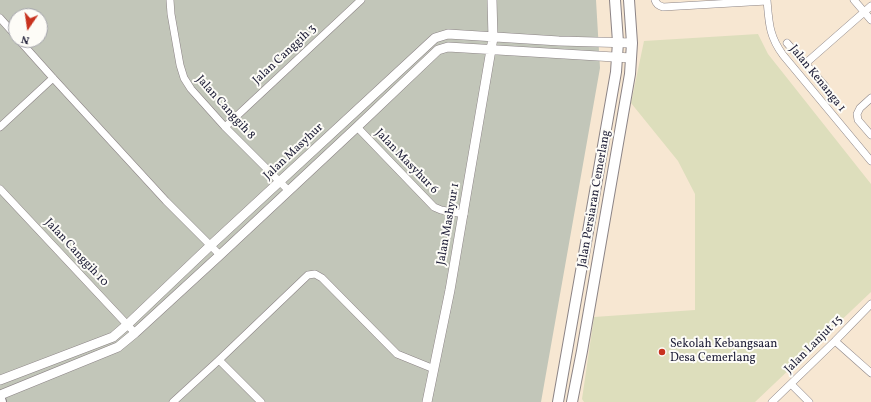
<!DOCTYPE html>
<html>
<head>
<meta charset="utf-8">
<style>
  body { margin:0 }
  #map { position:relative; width:871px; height:402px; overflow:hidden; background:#f7e7d2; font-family:Vollkorn,serif }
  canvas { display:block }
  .north { position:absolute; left:8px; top:8px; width:40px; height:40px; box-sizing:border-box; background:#fdfcf7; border:1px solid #a5a5ac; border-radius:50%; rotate:193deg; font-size:11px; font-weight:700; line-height:16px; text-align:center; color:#22223b }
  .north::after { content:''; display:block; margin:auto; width:14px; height:18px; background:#c8321e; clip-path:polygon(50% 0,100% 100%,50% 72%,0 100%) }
</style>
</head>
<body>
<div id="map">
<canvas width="871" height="402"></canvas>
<div class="north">N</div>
</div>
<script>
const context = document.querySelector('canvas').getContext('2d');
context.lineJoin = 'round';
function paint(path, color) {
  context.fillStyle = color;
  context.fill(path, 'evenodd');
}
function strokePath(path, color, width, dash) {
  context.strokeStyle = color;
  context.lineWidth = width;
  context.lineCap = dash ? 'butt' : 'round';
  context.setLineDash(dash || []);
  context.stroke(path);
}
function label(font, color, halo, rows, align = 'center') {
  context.font = font + ' Vollkorn,serif';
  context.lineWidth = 4;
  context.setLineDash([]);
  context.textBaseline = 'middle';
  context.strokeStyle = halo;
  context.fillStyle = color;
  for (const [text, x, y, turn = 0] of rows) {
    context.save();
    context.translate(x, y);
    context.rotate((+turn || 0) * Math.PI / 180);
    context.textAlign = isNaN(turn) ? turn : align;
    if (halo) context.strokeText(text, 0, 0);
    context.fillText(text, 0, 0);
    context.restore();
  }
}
paint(new Path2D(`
  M758,34L768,54L871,184V292L755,402H584L582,399L594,317L695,310V194L678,161L631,103L644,41Z`), '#dddebc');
paint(new Path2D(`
  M0,0H596L600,68L541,402H0ZM16,16H40V40H16Z`), '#c2c6b9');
const minor = new Path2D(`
  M170,0L171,14L180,65L184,78L191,89L225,127L289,191
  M655,0C656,4 659,6 663,7L767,1
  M767,0C769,23 769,36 783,55L871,161
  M854,0L871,20
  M0,18L16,36
  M19,40L53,78L166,201L220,255
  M787,43L825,86
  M806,63L871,6
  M871,98L860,108L857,114L858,120L871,135
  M0,127L53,78
  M225,127L361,0
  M357,127L434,207L441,210L464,214
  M0,189L135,333
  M835,341L871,373
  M219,360L261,402
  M791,384L809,402
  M173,402L219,360L308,275L315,274L322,278L397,354L434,369
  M772,402L835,341L871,304`);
const tertiary = new Path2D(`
  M0,380L113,337L128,324L211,245L435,38L448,34L559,41L632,43
  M0,395L118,347L135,333L220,255L357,127L438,50L448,47L631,58
  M427,402L450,290L493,38L492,0`);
const secondary = new Path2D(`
  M0,399L1,402
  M558,402L616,72L618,42L615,0
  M572,402L582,351L630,74L632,43L629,0`);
strokePath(minor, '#8c8486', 8);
strokePath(tertiary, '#8c8486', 10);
strokePath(secondary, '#8c8486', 12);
strokePath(minor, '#fff', 7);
strokePath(tertiary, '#fff', 9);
strokePath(secondary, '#fff', 10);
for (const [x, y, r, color] of [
  [662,352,4,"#c8321e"]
]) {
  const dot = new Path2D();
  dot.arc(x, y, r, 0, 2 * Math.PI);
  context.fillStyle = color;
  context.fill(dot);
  strokePath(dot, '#fdfcf7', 1.5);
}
label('12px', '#22223b', '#fdfcf7', [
  ["Jalan Canggih 3",285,55,-43],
  ["Jalan Kenanga 1",817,79,51],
  ["Jalan Canggih 8",225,108,48],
  ["Jalan Masyhur",294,152,-43],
  ["Jalan Masyhur 6",406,162,46],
  ["Jalan Persiaran Cemerlang",595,199,-80],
  ["Jalan Mashyur 1",449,224,-80],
  ["Jalan Canggih 10",76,253,47],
  ["Jalan Lanjut 15",814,345,-45]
]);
label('12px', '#22223b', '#fdfcf7', [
  ["Sekolah Kebangsaan",670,345],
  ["Desa Cemerlang",670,359]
], 'left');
</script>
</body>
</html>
